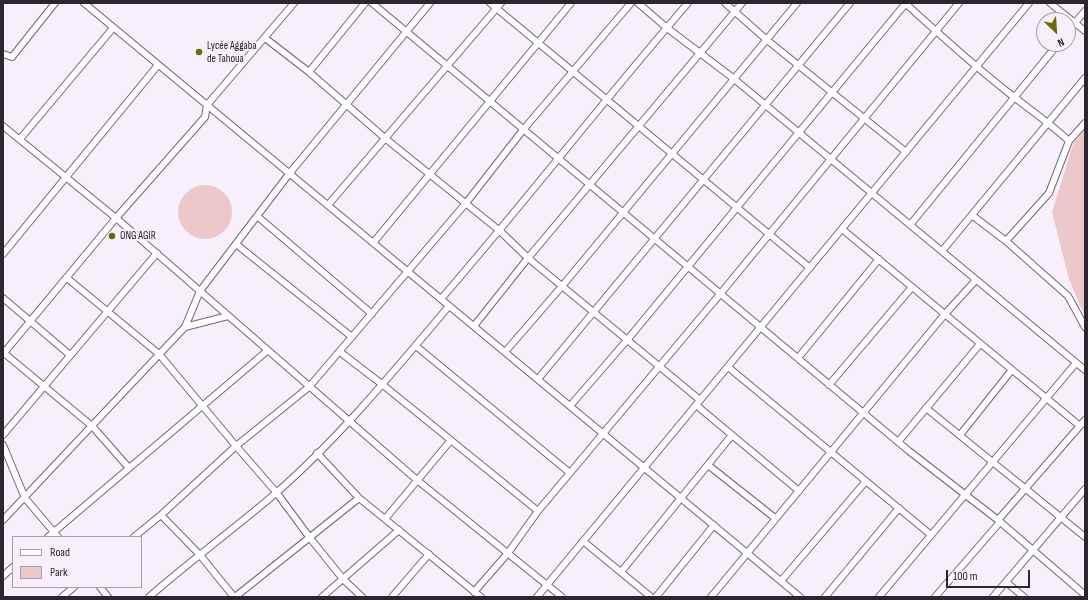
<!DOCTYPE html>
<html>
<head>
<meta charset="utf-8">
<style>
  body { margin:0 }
  #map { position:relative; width:1088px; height:600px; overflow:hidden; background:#f7f0fc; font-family:"Sofia Sans Condensed",sans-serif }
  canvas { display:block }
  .frame { position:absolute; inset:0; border:4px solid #2c2630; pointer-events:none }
  .legend { position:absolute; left:12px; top:536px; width:130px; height:52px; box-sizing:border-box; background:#f7f0fc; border:1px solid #a69faa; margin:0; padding:5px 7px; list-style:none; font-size:12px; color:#2c2630 }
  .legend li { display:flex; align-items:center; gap:8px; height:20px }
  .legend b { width:20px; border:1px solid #a69faa }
  .north { position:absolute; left:1036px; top:12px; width:40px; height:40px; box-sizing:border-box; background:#f7f0fc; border:1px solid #a69faa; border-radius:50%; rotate:155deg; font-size:11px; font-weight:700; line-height:16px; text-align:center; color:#2c2630 }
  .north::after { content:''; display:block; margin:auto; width:14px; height:18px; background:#6c6b09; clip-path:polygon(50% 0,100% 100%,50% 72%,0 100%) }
  .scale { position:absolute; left:946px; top:570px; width:84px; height:18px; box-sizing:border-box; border:2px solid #2c2630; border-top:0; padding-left:5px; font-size:12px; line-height:14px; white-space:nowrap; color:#2c2630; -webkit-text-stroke:3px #f7f0fc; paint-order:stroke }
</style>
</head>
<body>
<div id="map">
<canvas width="1088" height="600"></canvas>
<div class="frame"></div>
<ul class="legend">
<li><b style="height:5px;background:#fff"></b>Road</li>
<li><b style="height:11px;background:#edc8ca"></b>Park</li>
</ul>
<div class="north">N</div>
<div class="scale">100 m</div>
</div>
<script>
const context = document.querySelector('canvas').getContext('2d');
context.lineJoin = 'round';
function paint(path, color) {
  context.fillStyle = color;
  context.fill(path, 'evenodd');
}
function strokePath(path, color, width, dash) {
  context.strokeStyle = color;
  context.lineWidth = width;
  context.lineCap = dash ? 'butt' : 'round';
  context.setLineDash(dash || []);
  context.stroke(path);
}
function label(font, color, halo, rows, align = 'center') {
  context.font = font + ' "Sofia Sans Condensed",sans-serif';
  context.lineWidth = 4;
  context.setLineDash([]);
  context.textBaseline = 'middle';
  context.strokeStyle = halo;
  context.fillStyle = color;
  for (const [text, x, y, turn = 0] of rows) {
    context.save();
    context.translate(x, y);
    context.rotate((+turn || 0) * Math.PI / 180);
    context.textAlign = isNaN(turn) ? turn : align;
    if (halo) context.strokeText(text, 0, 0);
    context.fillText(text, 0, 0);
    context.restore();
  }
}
paint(new Path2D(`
  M1085,129V317L1069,279L1052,212L1073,144Z
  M178 212a27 27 0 1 1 54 0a27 27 0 1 1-54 0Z`), '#edc8ca');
const minor = new Path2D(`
  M84,3L800,597
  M372,3L909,451L998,520L1085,595
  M490,3L810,268
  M638,3L667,28L733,78L1085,370
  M725,3L767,40L906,152
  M905,3C940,35 976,68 1014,97C1033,112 1052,125 1069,141
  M1050,3L1085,31
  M1068,31L1085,11
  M265,38L309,72L386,139L500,231L528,258L700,400
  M3,54L12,57L55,3
  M309,72L365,3
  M3,126L116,218L417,480L562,597
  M20,139L113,28
  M328,205L501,3
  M257,216L372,314
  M973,216L1006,241L1068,296L1085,327
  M910,225L1058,44
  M842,229L1080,426
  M1006,241L1049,193L1069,141L1085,123
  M373,243L571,3
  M236,244L352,337
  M942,251L1085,78
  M3,254L158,65
  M67,278L159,354L236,446L276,492L310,538L343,579L362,597
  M3,298L70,355
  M441,299C525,202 604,100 688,3
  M474,326L528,258L742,3
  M185,327L228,316
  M416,346L570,473
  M340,352L383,385L538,511
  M505,352L563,285L797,3
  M4,353L92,426L129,468
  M3,354L116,218L205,117L207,105L294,3
  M798,358L879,259
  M728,367L931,535
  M538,379L850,3
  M829,385L912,287
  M696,405L799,491
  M570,406L628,339L906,3
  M926,408L1085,537
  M3,435L157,253
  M960,435L1011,371
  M898,442L980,344
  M3,445L25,498L58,537
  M317,453L359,498L481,597
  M708,465L775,518
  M161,515L200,555L234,597
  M385,519L451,440
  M3,520L185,327L200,291L289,174L430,3
  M998,520L1085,420
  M48,537L267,351
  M134,537L161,515L236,446L309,387L466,203L523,130L631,3
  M583,541L651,597
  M621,572L732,435
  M3,576L13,567
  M781,581L866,481
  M1006,582L1024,597
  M100,587L108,597
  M474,592L508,553L538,511L721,293L959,3
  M62,597L74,587
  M149,597C190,561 234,529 276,493C340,437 394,371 449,306
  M235,597L359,498
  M322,597L399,530
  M392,597L429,554
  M537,597L1029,3
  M656,597L714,525
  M711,597L945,314L976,280
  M825,597L899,508
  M879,597L1076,363
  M935,597L1000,522
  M993,597L1085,489`);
strokePath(minor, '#73647c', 8);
strokePath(minor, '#fff', 6);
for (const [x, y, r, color] of [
  [199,52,4,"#6c6b09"],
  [112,236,4,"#6c6b09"]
]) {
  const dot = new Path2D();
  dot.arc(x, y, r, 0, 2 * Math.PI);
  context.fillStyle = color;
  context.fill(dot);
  strokePath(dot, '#f7f0fc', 1.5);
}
label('11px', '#2c2630', '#f7f0fc', [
  ["Lycée Aggaba",207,46],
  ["de Tahoua",207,59],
  ["ONG AGIR",120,236]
], 'left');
</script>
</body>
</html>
